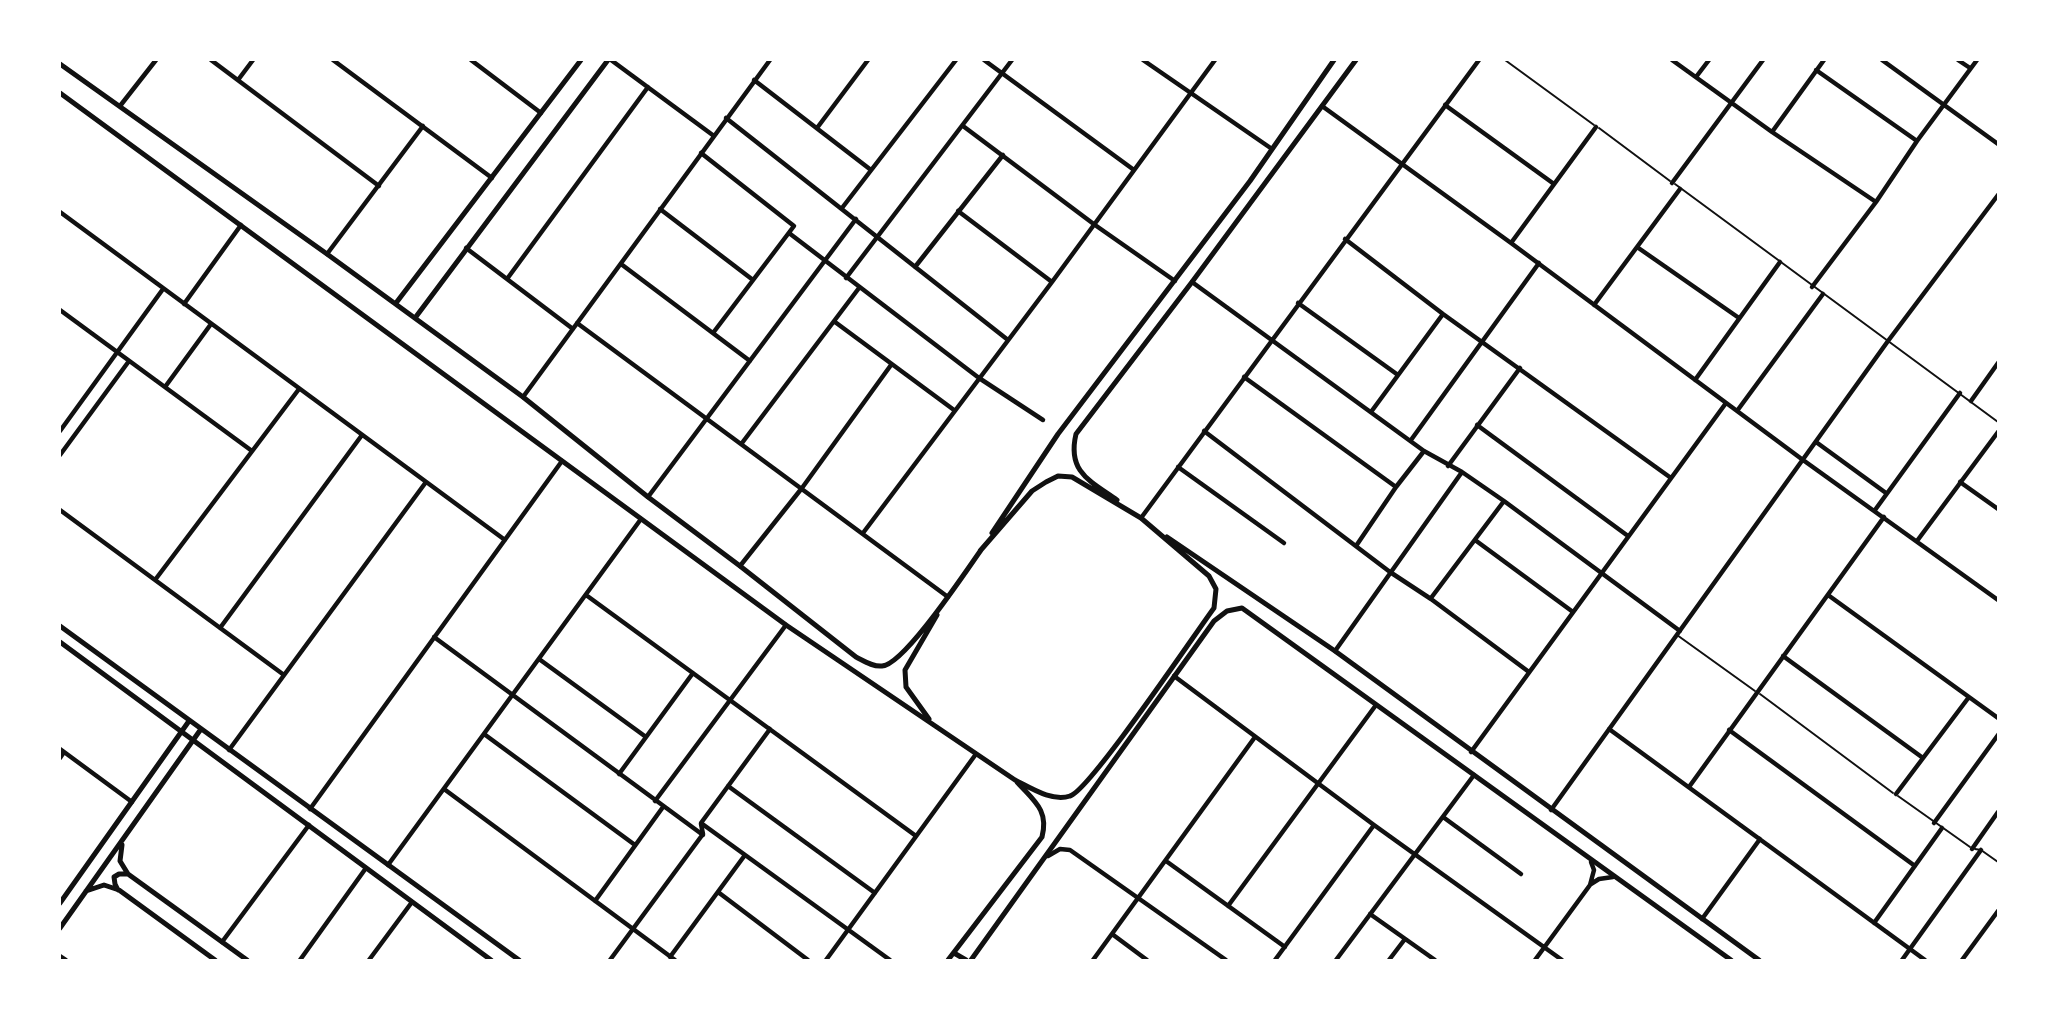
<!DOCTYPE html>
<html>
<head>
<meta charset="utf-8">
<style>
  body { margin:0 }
  #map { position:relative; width:2058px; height:1020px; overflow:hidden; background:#fff; font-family:Cabin,sans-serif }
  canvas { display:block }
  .frame { position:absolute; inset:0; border:61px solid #fff; pointer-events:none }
</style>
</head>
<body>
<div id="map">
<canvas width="2058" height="1020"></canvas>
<div class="frame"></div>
</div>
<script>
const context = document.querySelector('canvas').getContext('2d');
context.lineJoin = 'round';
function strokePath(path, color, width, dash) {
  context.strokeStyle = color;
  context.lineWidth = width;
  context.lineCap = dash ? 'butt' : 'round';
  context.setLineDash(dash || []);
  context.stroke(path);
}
strokePath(new Path2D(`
  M1505,60L1594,125
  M1599,128L1670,181
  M1675,184L1998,422
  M1677,635L1755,691
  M1760,694L1893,793
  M1898,796L1970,847
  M1975,849L1981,850L1998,862`), '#111', 2);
strokePath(new Path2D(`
  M211,60L379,186
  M333,60L492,178
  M471,60L541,113
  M611,60L714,136
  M984,60L1134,170
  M1143,60L1272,149
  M1672,60L1772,132L1876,202
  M1882,60L1998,144
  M1958,60L1970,68
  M1816,70L1917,141
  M1696,77L1709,60
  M238,80L253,60
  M754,80L871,170
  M1445,105L1554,184
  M120,106L156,60
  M1322,106L1511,243L1803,460L1998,600
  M726,118L1008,340
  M963,126L1095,225L1175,281
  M817,128L868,60
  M1772,132L1824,60
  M701,153L794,226L713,333
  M1672,183L1763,60
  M842,208L956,60
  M660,209L753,280
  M958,211L1052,282
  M60,212L505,540
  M789,233L979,378L1043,420
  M1345,239L1443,314L1671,478
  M1511,243L1596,127
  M1637,247L1739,318
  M466,248L573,329
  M327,254L423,126
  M621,264L750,361
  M915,267L1003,155
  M846,278L1012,60
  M507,279L648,87
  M1192,282L1424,451L1462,472L1504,501L1680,631
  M1812,287L1876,202L1917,141L1977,60
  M1298,303L1398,375
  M184,304L241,225
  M1594,305L1680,189
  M60,310L252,451
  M835,322L954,410
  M577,323L948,597
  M1244,377L1396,487
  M1695,380L1780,262
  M165,387L211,324
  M523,397L770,60
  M1971,401L1998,363
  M1737,411L1823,294
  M1371,412L1443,314
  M1477,425L1628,536
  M60,431L163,289
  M1204,431L1390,572L1431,599L1529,672
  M1411,440L1539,263
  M1816,442L1886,493
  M742,443L859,288
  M60,455L129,361
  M1448,466L1520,368
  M1178,467L1284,543
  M1960,482L1998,509
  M648,497L856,219
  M60,510L284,675
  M1875,510L1960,393
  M1141,518L1479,60
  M863,533L1052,282L1215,60
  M1475,540L1573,612
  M1917,541L1998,432
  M1356,546L1396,487L1424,451
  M740,566L802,488L891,365
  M155,580L299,389
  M586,595L916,836
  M1828,595L1998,718
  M1431,598L1504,501
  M220,628L362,435
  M434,637L703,835
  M1335,651L1462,472
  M1783,656L1923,758
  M539,659L646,737
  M1174,676L1374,825L1562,960
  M1609,729L1925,960
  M1729,730L1915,866
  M484,734L635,845
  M60,749L132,802
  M229,750L426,482
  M1471,752L1726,403
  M60,758L64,752
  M619,774L693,673
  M728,786L875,893
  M1689,787L1884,517
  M444,789L675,960
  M1896,794L1969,697
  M655,801L786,625
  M310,809L562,461
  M1551,810L1888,341L1998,195
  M1443,817L1521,874
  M701,823L890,960
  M701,823L770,729
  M1934,823L1998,735
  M1972,849L1998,812
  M1048,856L1060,849L1070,850L1226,960
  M1166,861L1285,947
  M388,865L641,519
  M1591,884L1599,879L1613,877
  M718,892L808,960
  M595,901L663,807
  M1228,906L1376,705
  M1370,914L1435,960
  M1702,919L1760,839
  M1874,923L1942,828
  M1112,934L1147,960
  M222,942L309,825
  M60,956L66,960
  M670,957L745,855
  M300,960L366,868
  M369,960L412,902
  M610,960L703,834L701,824
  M826,960L976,754
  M1093,960L1255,737
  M1275,960L1374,825
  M1336,960L1474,775
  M1389,960L1405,939
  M1535,960L1590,885L1594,870L1591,862
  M1902,960L1981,850
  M1962,960L1998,911`), '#111', 4.5);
strokePath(new Path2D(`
  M60,64L327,254L523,397L648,497L740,566L856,657C864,661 873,667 882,666C904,665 966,571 981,550
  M60,93L786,625L1015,780C1031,788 1052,802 1070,796C1090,790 1194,635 1214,608L1216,589L1209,576L1141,518L1072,477L1058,476L1046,482L1032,491L980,551
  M396,303L581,60
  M415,318L608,60
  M1117,500C1090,481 1067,472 1076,434L1192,282L1356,60
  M992,533L1058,434L1250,181L1334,60
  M1167,537L1335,651L1759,960
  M60,626L519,960
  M60,642L491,960
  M929,719L906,687L905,670L937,615
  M122,845L120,861L128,874L247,960
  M118,890L115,884L114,877L119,874H128
  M86,891L104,885L119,890L215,960
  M60,903L189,721
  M60,928L201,729
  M954,953L966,960
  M948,960L1042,837C1049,810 1034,801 1017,782
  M971,960L1214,621L1227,611L1242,608L1731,960`), '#111', 5);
</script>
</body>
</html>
